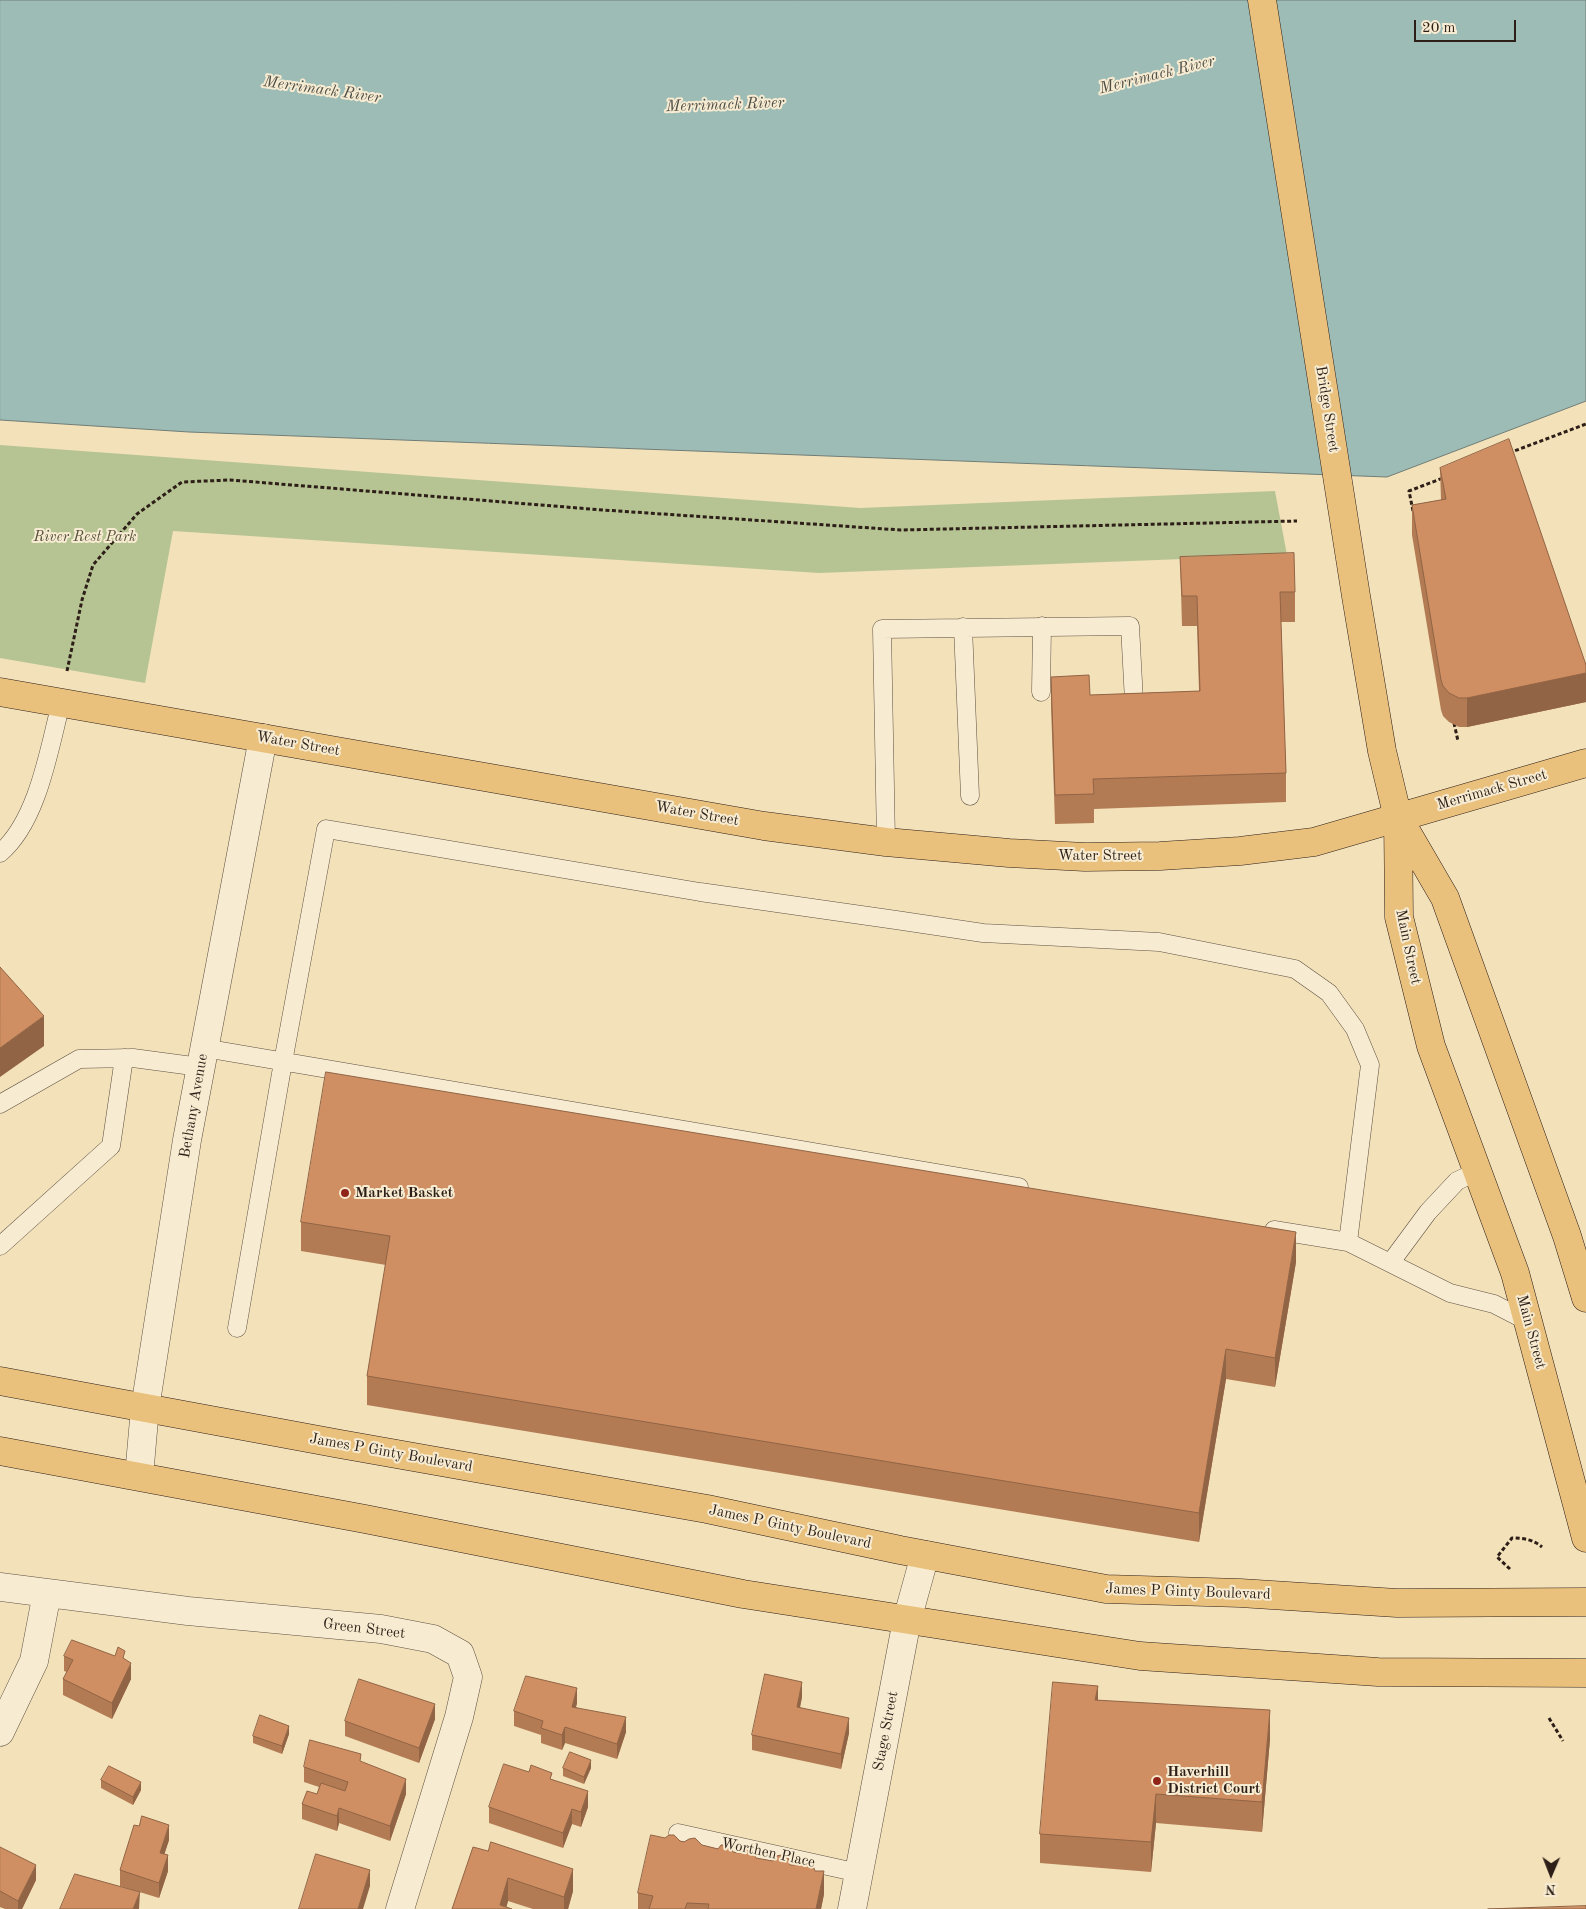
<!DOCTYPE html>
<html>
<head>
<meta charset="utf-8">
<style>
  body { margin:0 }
  #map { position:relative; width:1586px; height:1909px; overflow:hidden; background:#f3e1ba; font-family:"Old Standard TT",serif }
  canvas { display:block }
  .north { position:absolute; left:1526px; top:1849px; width:50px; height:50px; -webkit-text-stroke:4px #f7ecd2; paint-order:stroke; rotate:181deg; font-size:14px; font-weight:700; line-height:20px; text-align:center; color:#2d1f17 }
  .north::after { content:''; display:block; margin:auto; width:18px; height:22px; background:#2d1f17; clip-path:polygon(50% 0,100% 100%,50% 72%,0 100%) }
  .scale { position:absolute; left:1414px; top:20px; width:102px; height:22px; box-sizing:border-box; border:2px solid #2d1f17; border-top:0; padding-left:6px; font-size:15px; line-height:18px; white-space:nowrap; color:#2d1f17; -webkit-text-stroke:4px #f7ecd2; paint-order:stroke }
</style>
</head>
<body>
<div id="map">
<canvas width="1586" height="1909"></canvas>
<div class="north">N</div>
<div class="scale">20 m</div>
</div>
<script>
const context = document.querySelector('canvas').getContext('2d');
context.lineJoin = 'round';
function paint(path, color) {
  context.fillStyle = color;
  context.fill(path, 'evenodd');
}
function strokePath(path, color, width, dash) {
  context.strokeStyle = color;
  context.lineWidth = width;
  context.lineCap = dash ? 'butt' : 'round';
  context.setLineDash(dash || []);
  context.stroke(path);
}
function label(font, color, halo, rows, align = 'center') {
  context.font = font + ' "Old Standard TT",serif';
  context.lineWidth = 4;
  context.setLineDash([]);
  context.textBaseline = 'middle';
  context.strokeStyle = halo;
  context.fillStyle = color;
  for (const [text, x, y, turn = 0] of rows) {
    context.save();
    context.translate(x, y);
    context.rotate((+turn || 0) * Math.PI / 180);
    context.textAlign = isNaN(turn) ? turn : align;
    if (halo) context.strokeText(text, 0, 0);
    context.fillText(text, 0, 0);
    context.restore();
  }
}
paint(new Path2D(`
  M0,445L860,508L1275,491L1287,555L819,573L173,531L145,683L0,658Z`), '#b6c494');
const water = new Path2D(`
  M0,0H1586V401L1387,477L189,432L0,420Z`);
paint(water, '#9dbcb6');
strokePath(water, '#707d76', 1);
const service = new Path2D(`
  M963,627L970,796
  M1041,692L1042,626
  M886,842L882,629L1130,626L1134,701
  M0,853C38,821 49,749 61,703
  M204,1048L1019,1187
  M0,1104L79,1059L133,1058L200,1067
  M1274,1230L1348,1242L1450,1293L1494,1304L1529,1322
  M0,1246L111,1146L124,1058
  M1391,1262L1428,1212L1457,1181L1478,1171
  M237,1328L283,1062L326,829L700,892L896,920L983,933L1159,942L1295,969L1329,993L1355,1029L1370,1065L1348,1242
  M678,1833L859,1873`);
const minor = new Path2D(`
  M139,1476L145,1408L187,1140L263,738
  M0,1587L188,1611L381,1629L433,1639L460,1654L468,1677L459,1717L400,1909
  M0,1732L34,1661L47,1593
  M852,1909L907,1620L925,1555`);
const primary = new Path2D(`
  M1262,0L1356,596L1382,751L1398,818L1399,917L1431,1046L1515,1273L1586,1538
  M0,692L764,826L886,842L1009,853L1085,857L1160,856L1240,851L1314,842L1586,763
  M1399,819L1445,898L1567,1236L1586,1298
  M0,1381L340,1444L707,1509L900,1550L1106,1589L1240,1593L1397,1603L1586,1602
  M0,1451L365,1519L743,1594L1140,1656L1378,1672L1586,1673`);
strokePath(service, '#5e5040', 19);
strokePath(minor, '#5e5040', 29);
strokePath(primary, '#2d1f17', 29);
strokePath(new Path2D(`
  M1509,453L1586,424
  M1413,511L1409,491L1443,478
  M67,671L82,600L93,565L137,514L182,482L230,480L603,510L901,530L1297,521
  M1454,723L1458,741
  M1510,1569L1497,1557L1512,1538C1524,1538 1534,1540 1542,1547
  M1549,1718L1563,1741`), '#2d1f17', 3, [4, 2.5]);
strokePath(service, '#f7ecd2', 18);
strokePath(minor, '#f7ecd2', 28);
strokePath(primary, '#eac07d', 28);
paint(new Path2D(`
  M1440,468L1586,665V702L1467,727H1459L1449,722L1443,716L1441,710L1412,535V505L1441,500Z
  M1180,557L1295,592V622H1281L1286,773V802L1094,809V823L1055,824L1051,706V677L1090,695L1199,691L1197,626H1182Z
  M301,1222L1296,1262L1275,1387L1226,1379L1199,1542L367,1405V1376L386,1265L301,1251Z
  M64,1656H115L125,1659L131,1679L112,1719L63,1695V1679L67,1672L64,1671Z
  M802,1697L800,1707L849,1733L841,1769L752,1750V1735Z
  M1098,1700L1270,1739L1262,1832L1156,1823L1151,1872L1040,1863V1834Z
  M577,1703L576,1707L626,1732L617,1759L565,1743L562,1750L541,1743V1735L514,1726V1711Z
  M435,1719L419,1763L345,1736V1721Z
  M289,1734L282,1754L253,1743V1736Z
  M361,1762L406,1794L390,1841L339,1823L337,1831L302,1819V1804L317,1794L319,1787L304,1782V1767Z
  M563,1768H591L584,1784L563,1776Z
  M552,1779L588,1807L581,1827L572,1824L563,1848L489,1823V1807Z
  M101,1780L141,1790L133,1805L101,1788Z
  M665,1838L702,1845L756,1858L790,1865L824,1894L821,1909H638V1893Z
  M169,1840L164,1854L168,1871L159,1898L120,1886V1870Z
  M0,1847L36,1880L22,1909H5L0,1907Z
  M488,1851L573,1891L568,1909H533L508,1901L506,1907L452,1909Z`), '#b27b54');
paint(new Path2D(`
  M1586,673V702L1467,727V698Z
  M44,1016V1046L0,1077V1048Z
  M1296,1232V1262L1275,1387V1358Z
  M1226,1349V1379L1199,1542V1513Z
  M131,1663V1679L112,1719V1703Z
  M802,1682V1697L797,1722V1707Z
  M1098,1686V1715L1095,1700Z
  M577,1688V1703L572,1722V1707Z
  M435,1704V1719L419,1763V1748Z
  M1270,1710V1739L1262,1832V1802Z
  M626,1717V1732L617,1759V1744Z
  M849,1718V1733L841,1769V1754Z
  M289,1726V1734L282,1754V1746Z
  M565,1727V1743L562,1750V1735Z
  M591,1760V1768L584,1784V1777Z
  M406,1779V1794L390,1841V1826Z
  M141,1782V1790L133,1805V1797Z
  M588,1791V1807L581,1827V1812Z
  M1156,1794V1823L1151,1872V1842Z
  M339,1808V1823L337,1831V1816Z
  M572,1809V1824L563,1848V1833Z
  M169,1825V1840L160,1868V1853Z
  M168,1855V1871L159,1898V1883Z
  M36,1865V1880L22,1909H18V1901Z
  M573,1869V1891L568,1909H564V1897Z
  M370,1870V1886L363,1909H358Z
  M824,1871V1894L821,1909H816Z
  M508,1878V1901L506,1909L500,1905Z
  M140,1892L139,1909H133Z`), '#916445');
const building = new Path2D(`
  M1509,439L1586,665V673L1467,698H1459L1449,693L1443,686L1441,680L1412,505L1446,499L1440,468Z
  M1294,553L1295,592H1280L1286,773L1093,779L1094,794L1055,795L1051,677L1089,675L1090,695L1200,691L1197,596H1182L1180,557Z
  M0,967L44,1016L0,1048Z
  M326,1072L1296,1232L1275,1358L1226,1349L1199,1513L367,1376L390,1236L301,1222Z
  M72,1640L115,1656L118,1647L125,1651L123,1658L131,1663L112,1703L63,1679L73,1660L64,1656Z
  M765,1674L802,1682L797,1707L849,1718L841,1754L752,1735Z
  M526,1676L577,1688L572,1707L626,1717L617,1744L565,1727L562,1735L541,1728L543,1721L514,1711Z
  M359,1679L435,1704L419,1748L345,1721Z
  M1053,1682L1098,1686L1095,1700L1270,1710L1262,1802L1156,1794L1151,1842L1040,1834Z
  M260,1715L289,1726L282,1746L253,1736Z
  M310,1740L361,1754L360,1761L406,1779L390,1826L339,1808L337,1816L302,1804L307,1791L317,1794L321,1783L345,1791L348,1782L304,1767Z
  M570,1752L591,1760L584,1777L563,1768Z
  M504,1764L529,1772L531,1765L552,1773L550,1779L588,1791L581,1812L572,1809L563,1833L489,1807Z
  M109,1766L141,1782L133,1797L101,1780Z
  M142,1816L169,1825L160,1853L168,1855L159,1883L120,1870L134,1825L139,1826Z
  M651,1835L665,1838L669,1835H674L680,1841L684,1842L689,1839L695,1838L702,1845L718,1849L721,1845H728L731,1847L733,1852L739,1853L743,1850H749L754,1853L756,1858L773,1861L776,1856L782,1855L788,1858L790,1865H795L799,1861L806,1860L812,1863L815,1871H824L816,1909H708L709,1904L687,1903L685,1909H649L653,1896L638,1893Z
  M491,1842L573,1869L564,1897L508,1878L500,1905L512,1909H452L473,1847L488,1851Z
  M0,1847L36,1865L18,1901L0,1891Z
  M316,1854L370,1870L358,1909H299Z
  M75,1874L140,1892L133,1909H60Z
  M1586,1906V1909H1488Z`);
paint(building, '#cf8f62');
strokePath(building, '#916445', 1);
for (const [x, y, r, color] of [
  [345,1193,5,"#8f2418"],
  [1157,1781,5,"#8f2418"]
]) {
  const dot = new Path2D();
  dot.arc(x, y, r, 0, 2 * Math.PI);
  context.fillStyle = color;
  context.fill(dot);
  strokePath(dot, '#f7ecd2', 2);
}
label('15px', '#2d1f17', '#f7ecd2', [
  ["Bridge Street",1327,409,81],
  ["Water Street",298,744,10],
  ["Merrimack Street",1492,790,-16],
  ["Water Street",697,814,10],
  ["Water Street",1100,856],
  ["Main Street",1408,947,78],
  ["Bethany Avenue",194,1106,-80],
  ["Main Street",1531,1332,75],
  ["James P Ginty Boulevard",391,1453,10],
  ["James P Ginty Boulevard",790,1527,12],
  ["James P Ginty Boulevard",1188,1592,2],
  ["Green Street",364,1629,7],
  ["Stage Street",886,1731,-79],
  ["Worthen Place",768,1853,12]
]);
label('italic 15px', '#56513c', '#f7ecd2', [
  ["River Rest Park",85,537]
]);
label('bold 15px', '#2d1f17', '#f7ecd2', [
  ["Market Basket",355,1193],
  ["Haverhill",1167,1772],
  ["District Court",1167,1789]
], 'left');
label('italic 16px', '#4f4e47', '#f7ecd2', [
  ["Merrimack River",1157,75,-14],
  ["Merrimack River",322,90,8],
  ["Merrimack River",725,105,-2]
]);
</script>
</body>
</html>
